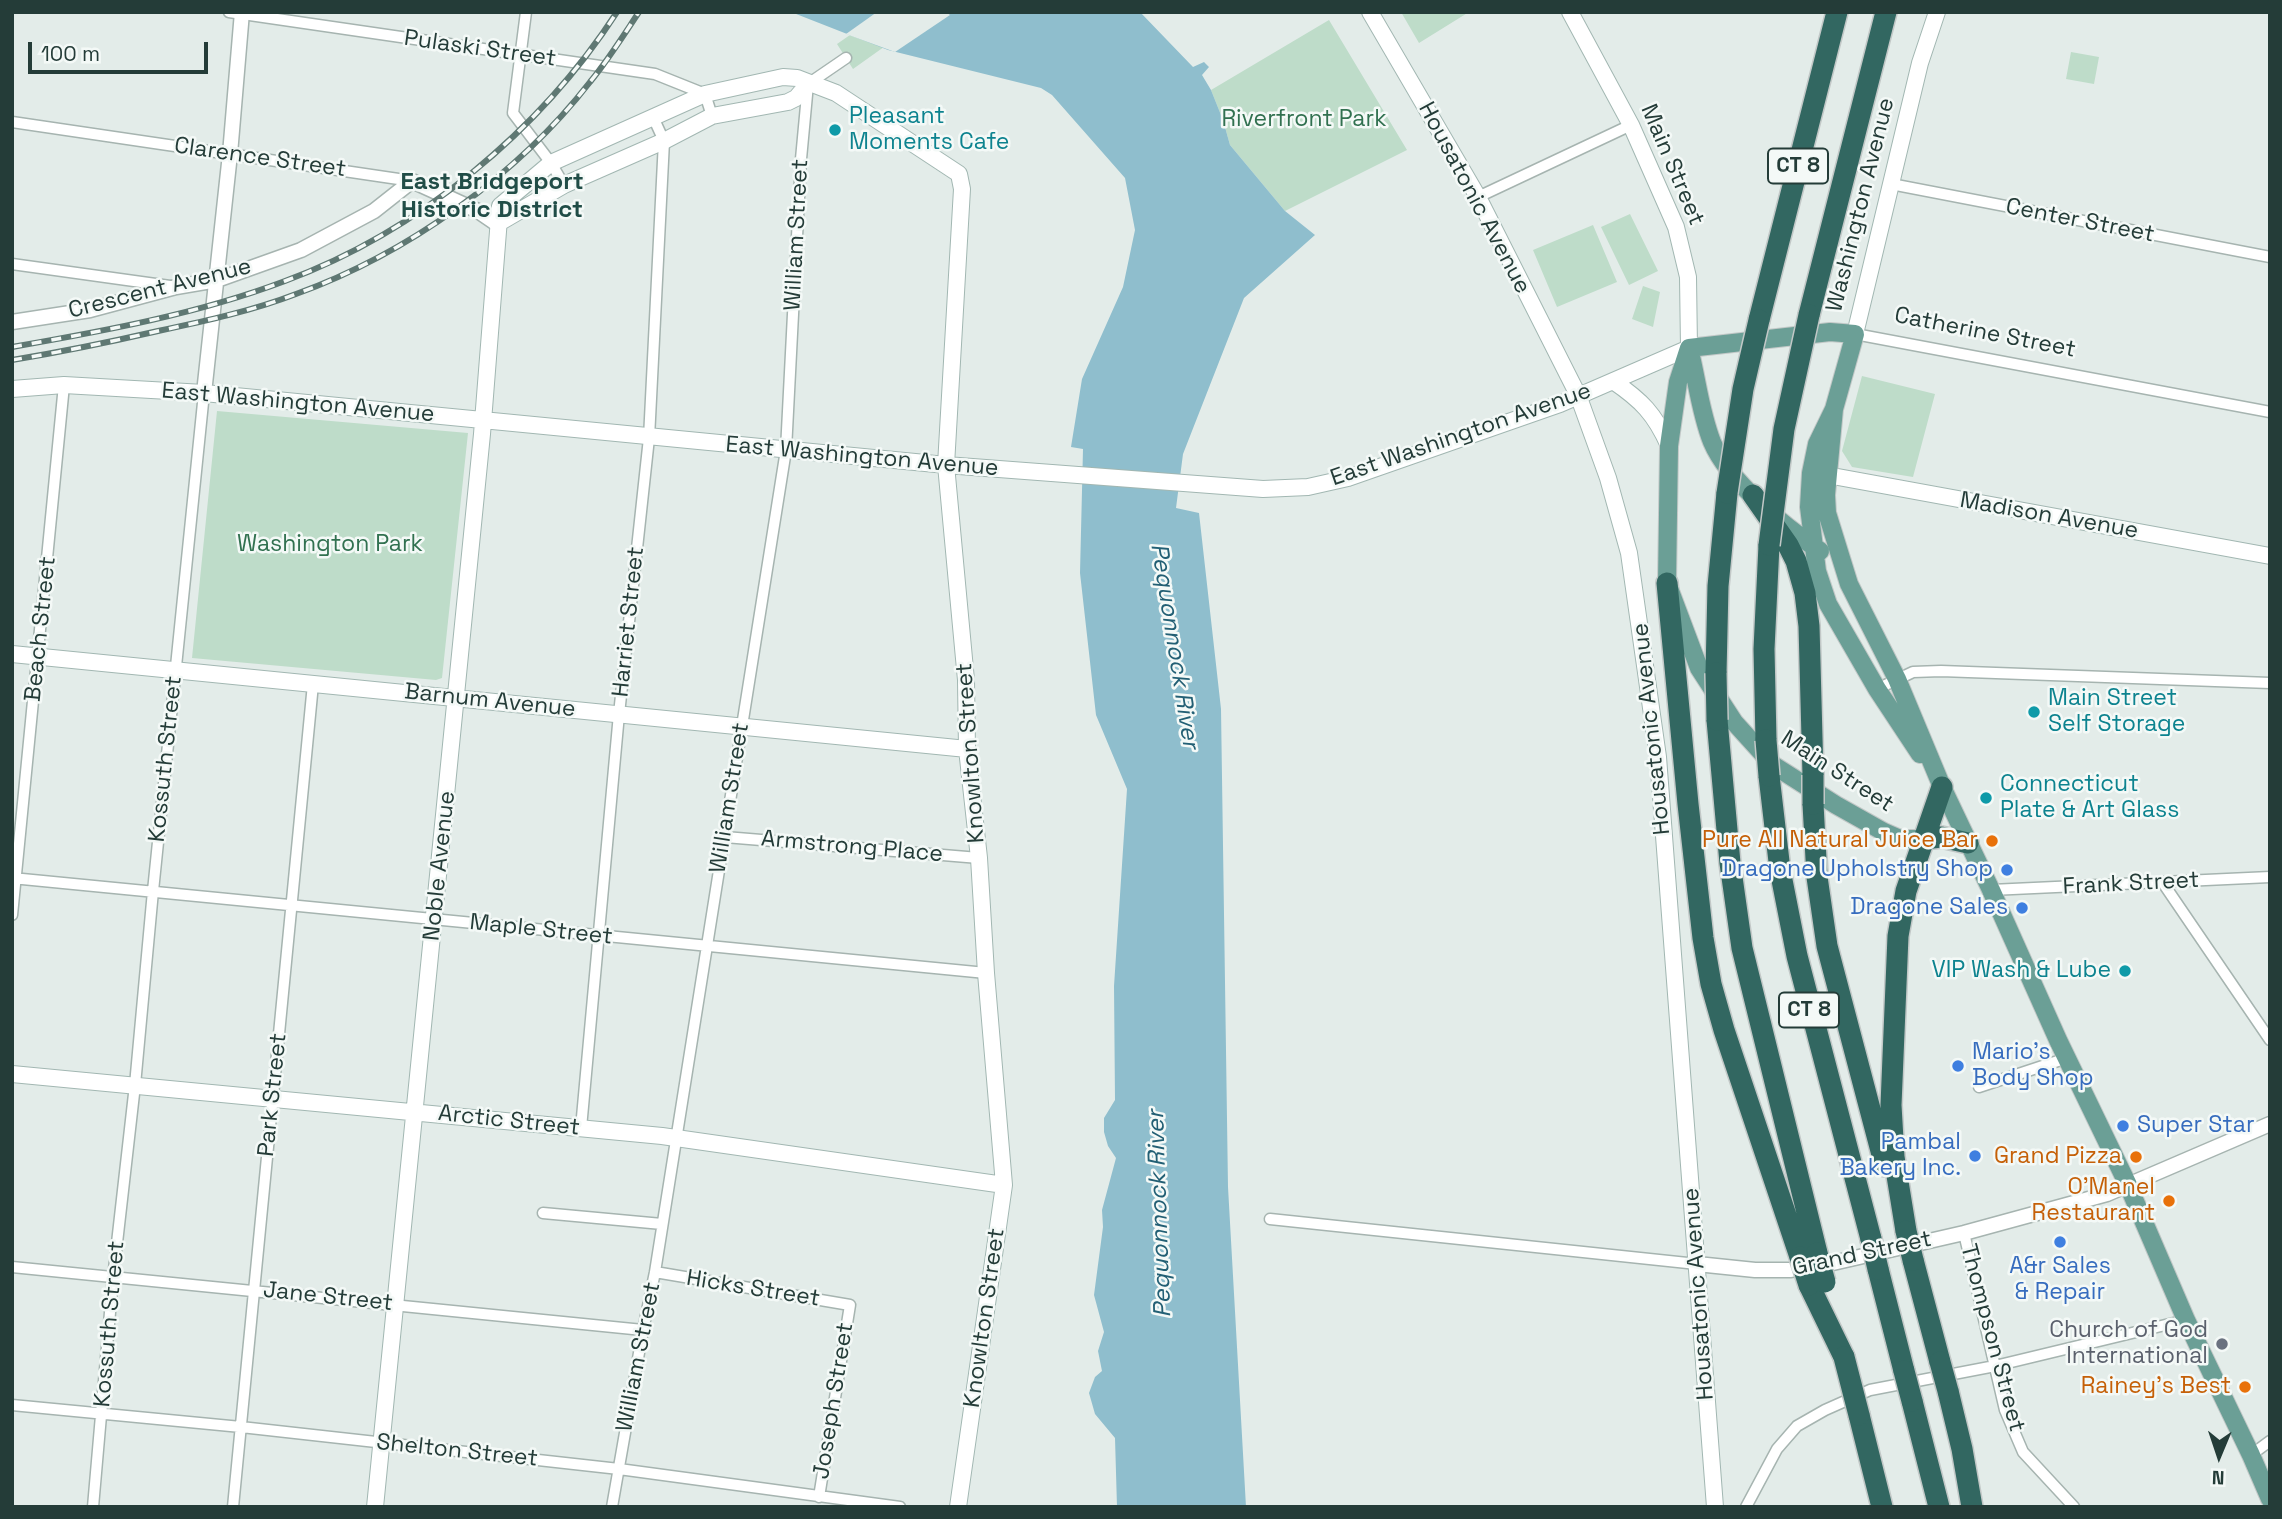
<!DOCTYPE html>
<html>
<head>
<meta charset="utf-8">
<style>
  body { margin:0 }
  #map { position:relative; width:2282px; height:1519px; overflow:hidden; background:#e3ece9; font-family:"Space Grotesk",sans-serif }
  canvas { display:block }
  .frame { position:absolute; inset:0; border:14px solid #243c38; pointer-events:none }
  .north { position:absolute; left:2184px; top:1421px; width:70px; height:70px; -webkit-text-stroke:5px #f4f9f7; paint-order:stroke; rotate:182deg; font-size:19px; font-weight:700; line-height:28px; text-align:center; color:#243c38 }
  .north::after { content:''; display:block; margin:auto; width:24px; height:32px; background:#243c38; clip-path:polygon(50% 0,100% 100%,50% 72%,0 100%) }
  .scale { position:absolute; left:28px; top:42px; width:180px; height:32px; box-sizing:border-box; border:4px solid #243c38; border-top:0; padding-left:9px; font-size:21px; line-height:24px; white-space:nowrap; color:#243c38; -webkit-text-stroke:5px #f4f9f7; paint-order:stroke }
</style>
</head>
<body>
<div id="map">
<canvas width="2282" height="1519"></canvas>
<div class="frame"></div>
<div class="north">N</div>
<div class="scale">100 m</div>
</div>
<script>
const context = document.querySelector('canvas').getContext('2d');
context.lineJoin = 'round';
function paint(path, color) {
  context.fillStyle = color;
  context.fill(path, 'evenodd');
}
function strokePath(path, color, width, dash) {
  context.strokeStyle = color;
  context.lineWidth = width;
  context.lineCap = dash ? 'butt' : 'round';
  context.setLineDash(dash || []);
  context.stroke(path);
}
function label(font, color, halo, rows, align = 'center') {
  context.font = font + ' "Space Grotesk",sans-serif';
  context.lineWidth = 5;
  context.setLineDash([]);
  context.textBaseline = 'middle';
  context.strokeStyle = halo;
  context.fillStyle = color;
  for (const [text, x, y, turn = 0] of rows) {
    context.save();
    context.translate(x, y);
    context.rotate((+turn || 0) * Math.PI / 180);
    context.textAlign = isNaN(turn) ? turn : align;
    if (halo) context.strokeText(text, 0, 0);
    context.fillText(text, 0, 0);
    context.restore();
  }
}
paint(new Path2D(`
  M883,12H933L853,69L837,44Z
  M1401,12H1469L1419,43Z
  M1329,20L1407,150L1285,211L1230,145L1223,120L1211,90Z
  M2071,52L2099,57L2094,84L2066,79Z
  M1630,214L1658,271L1629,285L1601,227Z
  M1593,225L1617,282L1557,307L1533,250Z
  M1643,286L1660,292L1653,327L1632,319Z
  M1862,376L1935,394L1913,477L1852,467L1842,451Z
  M217,411L468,433L442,678L436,680L192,658Z`), '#bedcc9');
paint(new Path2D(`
  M791,12H1140L1193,67L1204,62L1209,67L1202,75L1211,90L1223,120L1230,145L1285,211L1315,235L1244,298L1183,454L1176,508L1199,513L1221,709L1228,1187L1246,1507H1117L1115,1438L1095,1414L1089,1393L1095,1377L1102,1371L1098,1351L1104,1332L1094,1295L1103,1227L1102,1210L1116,1158L1108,1146L1104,1132V1118L1115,1100L1114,986L1127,789L1096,715L1080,573L1083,449L1071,447L1082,379L1123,287L1135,230L1125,178L1052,95L1041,88L888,50Z`), '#8fbecd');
paint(new Path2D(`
  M877,12H946L950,15L895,52L846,34Z`), '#e3ece9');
const minor = new Path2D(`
  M229,12L655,74L705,94L712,116
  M526,12L513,113L551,163L564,185
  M12,122L412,181
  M1891,184L2270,257
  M1478,197L1631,125
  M12,264L170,286
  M1855,334L2270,412
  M1877,689L1913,672L1941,671L2270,683
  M725,837L979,858
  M12,878L986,973
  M2163,883L2270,1040
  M1991,890L2270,877
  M12,915L64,385
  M1979,1087L2067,1058
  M581,1128L619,714L649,438L664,141L653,117
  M543,1213L662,1224
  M1270,1219L1697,1264
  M1964,1233L2005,1410L2023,1452L2074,1507
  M12,1267L643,1330
  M655,1272L850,1305L819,1497
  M12,1405L241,1427L619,1469L900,1507
  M2251,1455L2270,1441
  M93,1507L113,1278L135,1085L153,891L204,393
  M233,1507L313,684
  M612,1507L643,1330L655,1272L786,450L801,159L808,84L846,58
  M1746,1507L1777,1449L1797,1426L1825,1410L1870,1390L1995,1366L2186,1320`);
const tertiary = new Path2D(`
  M12,322L90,310L176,287L217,280L301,250L374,211L412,181L478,211L497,224
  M204,393L230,154L242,12
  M1697,1264L1755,1270H1790L1824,1265L1964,1233L2107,1194L2270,1124`);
const secondary = new Path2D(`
  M1370,12L1478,197L1578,395L1608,478L1629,553L1658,757L1715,1507
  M497,224L564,185L664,141L712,116L788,102L796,98L808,84
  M1855,334L1920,63L1937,12
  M1613,381C1641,400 1655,414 1669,446
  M12,389L64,385L204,393L946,465L1263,489L1308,487L1348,478L1560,404L1689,348L1688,277L1676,227L1631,125L1570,12
  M1827,475L2270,556
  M12,654L967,749
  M12,1074L662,1136L1004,1185
  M375,1507L482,434L500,206L551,163L705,94L783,77L797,78L836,93L959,174L962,189L946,465L966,680L967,749L979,858L986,973L1004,1185L958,1507`);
const primary = new Path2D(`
  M1689,348L1830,332L1855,334L1834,409L1817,444L1811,473L1809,507L1817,571L1828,604L1877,689L1920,754
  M1689,348L1678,382L1669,446L1667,583L1699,668L1734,722L1773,765L1836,805L1884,832L1900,839H1924
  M1689,348C1697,379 1700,412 1712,442C1729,482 1784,526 1820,551
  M1834,409L1826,495L1827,513L1849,584L1897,679L1942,787L1991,890L2058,1040L2128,1185L2186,1320L2251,1455L2270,1499`);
const motorway = new Path2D(`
  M1809,315L1886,12
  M1759,320L1837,12
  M1753,495L1788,545L1796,561L1805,593L1809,626L1813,775
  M1667,583L1688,804L1703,938L1711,984L1724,1030L1800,1257
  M1716,673L1718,586L1727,493
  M1717,720L1730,863L1742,948L1817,1253
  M1766,740L1764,649L1769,545
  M1769,776L1780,870L1797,956L1871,1239
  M1813,804L1817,877L1827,946L1885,1166
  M1924,839L1941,837L1968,843
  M1906,1231L1894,1157L1891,1105L1898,936L1906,891L1942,787
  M1913,1260L1940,1362
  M1878,1269L1904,1371
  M1809,1285L1844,1357
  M1948,1391L1962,1449L1972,1507
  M1912,1401L1939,1507
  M1859,1415L1882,1507`);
strokePath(minor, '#a6b4b0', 13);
strokePath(tertiary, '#a6b4b0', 17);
strokePath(secondary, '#a2b7b2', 18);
strokePath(primary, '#c2c8c7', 20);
strokePath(motorway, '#c2c8c7', 24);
strokePath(minor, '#fff', 10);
strokePath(tertiary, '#fff', 14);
strokePath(secondary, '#fff', 16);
strokePath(primary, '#6b9f96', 18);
strokePath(motorway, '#326761', 21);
const rail = new Path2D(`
  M12,347C104,331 198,314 285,281C418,232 540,131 617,12
  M12,360C61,352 110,342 158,331C205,321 252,311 296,294C407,254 518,175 590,82C608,60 623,36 639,12`);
strokePath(rail, '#5f7873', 6);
strokePath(rail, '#f4f9f7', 3.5, [10]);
const motorwayBridge = new Path2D(`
  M1727,493L1743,389L1759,320
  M1769,545L1784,429L1809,315
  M1716,673L1717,720
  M1766,740L1769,776
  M1813,775V804
  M1906,1231L1913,1260
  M1871,1239L1878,1269
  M1817,1253L1825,1282
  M1800,1257L1809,1285
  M1844,1357L1859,1415
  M1940,1362L1948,1391
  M1904,1371L1912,1401`);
strokePath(motorwayBridge, '#c2c8c7', 24, []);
strokePath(motorwayBridge, '#326761', 21);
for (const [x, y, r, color] of [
  [835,130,7,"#0f9aa8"],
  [2034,712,7,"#0f9aa8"],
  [1986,798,7,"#0f9aa8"],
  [1992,841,7,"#e8710a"],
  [2007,870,7,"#3f7fe0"],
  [2022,908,7,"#3f7fe0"],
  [2125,971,7,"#0f9aa8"],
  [1958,1066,7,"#3f7fe0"],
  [2123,1126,7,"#3f7fe0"],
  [1975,1156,7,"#3f7fe0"],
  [2136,1157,7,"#e8710a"],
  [2169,1201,7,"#e8710a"],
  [2060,1242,7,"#3f7fe0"],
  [2222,1344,7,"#6b7280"],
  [2245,1387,7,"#e8710a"]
]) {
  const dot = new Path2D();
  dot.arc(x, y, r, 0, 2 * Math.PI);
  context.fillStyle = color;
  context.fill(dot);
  strokePath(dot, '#f4f9f7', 2.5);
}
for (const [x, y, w] of [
  [1798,166,60],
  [1809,1010,60]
]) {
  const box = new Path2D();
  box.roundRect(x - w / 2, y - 17.5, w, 35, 5);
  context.fillStyle = '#f4f9f7';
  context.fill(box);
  strokePath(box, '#243c38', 2);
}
label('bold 21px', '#243c38', null, [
  ["CT 8",1798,166],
  ["CT 8",1809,1010]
]);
label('23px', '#243c38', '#f4f9f7', [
  ["Pulaski Street",480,49,8],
  ["Clarence Street",260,158,8],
  ["Main Street",1672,165,67],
  ["Housatonic Avenue",1474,198,62],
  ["Washington Avenue",1861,205,-76],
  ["Center Street",2080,221,11],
  ["William Street",797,235,-87],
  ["Crescent Avenue",160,289,-14],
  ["Catherine Street",1985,333,11],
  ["East Washington Avenue",298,403,5],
  ["East Washington Avenue",1461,435,-19],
  ["East Washington Avenue",862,457,5],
  ["Madison Avenue",2049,516,10],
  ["Harriet Street",629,622,-84],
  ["Beach Street",41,629,-84],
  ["Barnum Avenue",490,701,6],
  ["Housatonic Avenue",1652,729,-96],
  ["Knowlton Street",971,753,-94],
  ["Kossuth Street",166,759,-84],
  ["Main Street",1837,772,33],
  ["William Street",730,798,-81],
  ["Armstrong Place",852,847,5],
  ["Noble Avenue",440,866,-84],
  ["Frank Street",2131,884,-3],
  ["Maple Street",541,930,6],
  ["Park Street",273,1095,-84],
  ["Arctic Street",509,1121,6],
  ["Grand Street",1862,1254,-12],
  ["Hicks Street",753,1289,9],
  ["Housatonic Avenue",1699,1294,-94],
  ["Jane Street",328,1297,6],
  ["Knowlton Street",985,1318,-82],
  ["Kossuth Street",110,1324,-85],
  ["Thompson Street",1992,1338,75],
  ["William Street",639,1357,-79],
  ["Joseph Street",834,1401,-81],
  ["Shelton Street",457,1451,6]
]);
label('23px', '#0d838f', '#f4f9f7', [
  ["Pleasant",849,117],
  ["Moments Cafe",849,143],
  ["Main Street",2048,699],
  ["Self Storage",2048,725],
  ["Connecticut",2000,785],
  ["Plate & Art Glass",2000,811],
  ["VIP Wash & Lube",2111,971,"right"]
], 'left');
label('23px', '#317150', '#f4f9f7', [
  ["Riverfront Park",1304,120],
  ["Washington Park",330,545]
]);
label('23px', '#c56008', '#f4f9f7', [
  ["Pure All Natural Juice Bar",1978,841],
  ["Grand Pizza",2122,1157],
  ["O'Manel",2155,1188],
  ["Restaurant",2155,1214],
  ["Rainey's Best",2231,1387]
], 'right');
label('23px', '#366cbe', '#f4f9f7', [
  ["Dragone Upholstry Shop",1993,870],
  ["Dragone Sales",2008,908],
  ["Mario's",1972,1053,"left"],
  ["Body Shop",1972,1079,"left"],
  ["Super Star",2137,1126,"left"],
  ["Pambal",1961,1143],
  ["Bakery Inc.",1961,1169],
  ["A&r Sales",2060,1267,"center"],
  ["& Repair",2060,1293,"center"]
], 'right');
label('23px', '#5b616d', '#f4f9f7', [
  ["Church of God",2208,1331],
  ["International",2208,1357]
], 'right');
label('bold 24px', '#214d47', '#f4f9f7', [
  ["East Bridgeport",492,182],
  ["Historic District",492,210]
]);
label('italic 24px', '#225f74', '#f4f9f7', [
  ["Pequonnock River",1174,646,81],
  ["Pequonnock River",1160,1214,-92]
]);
</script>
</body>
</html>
